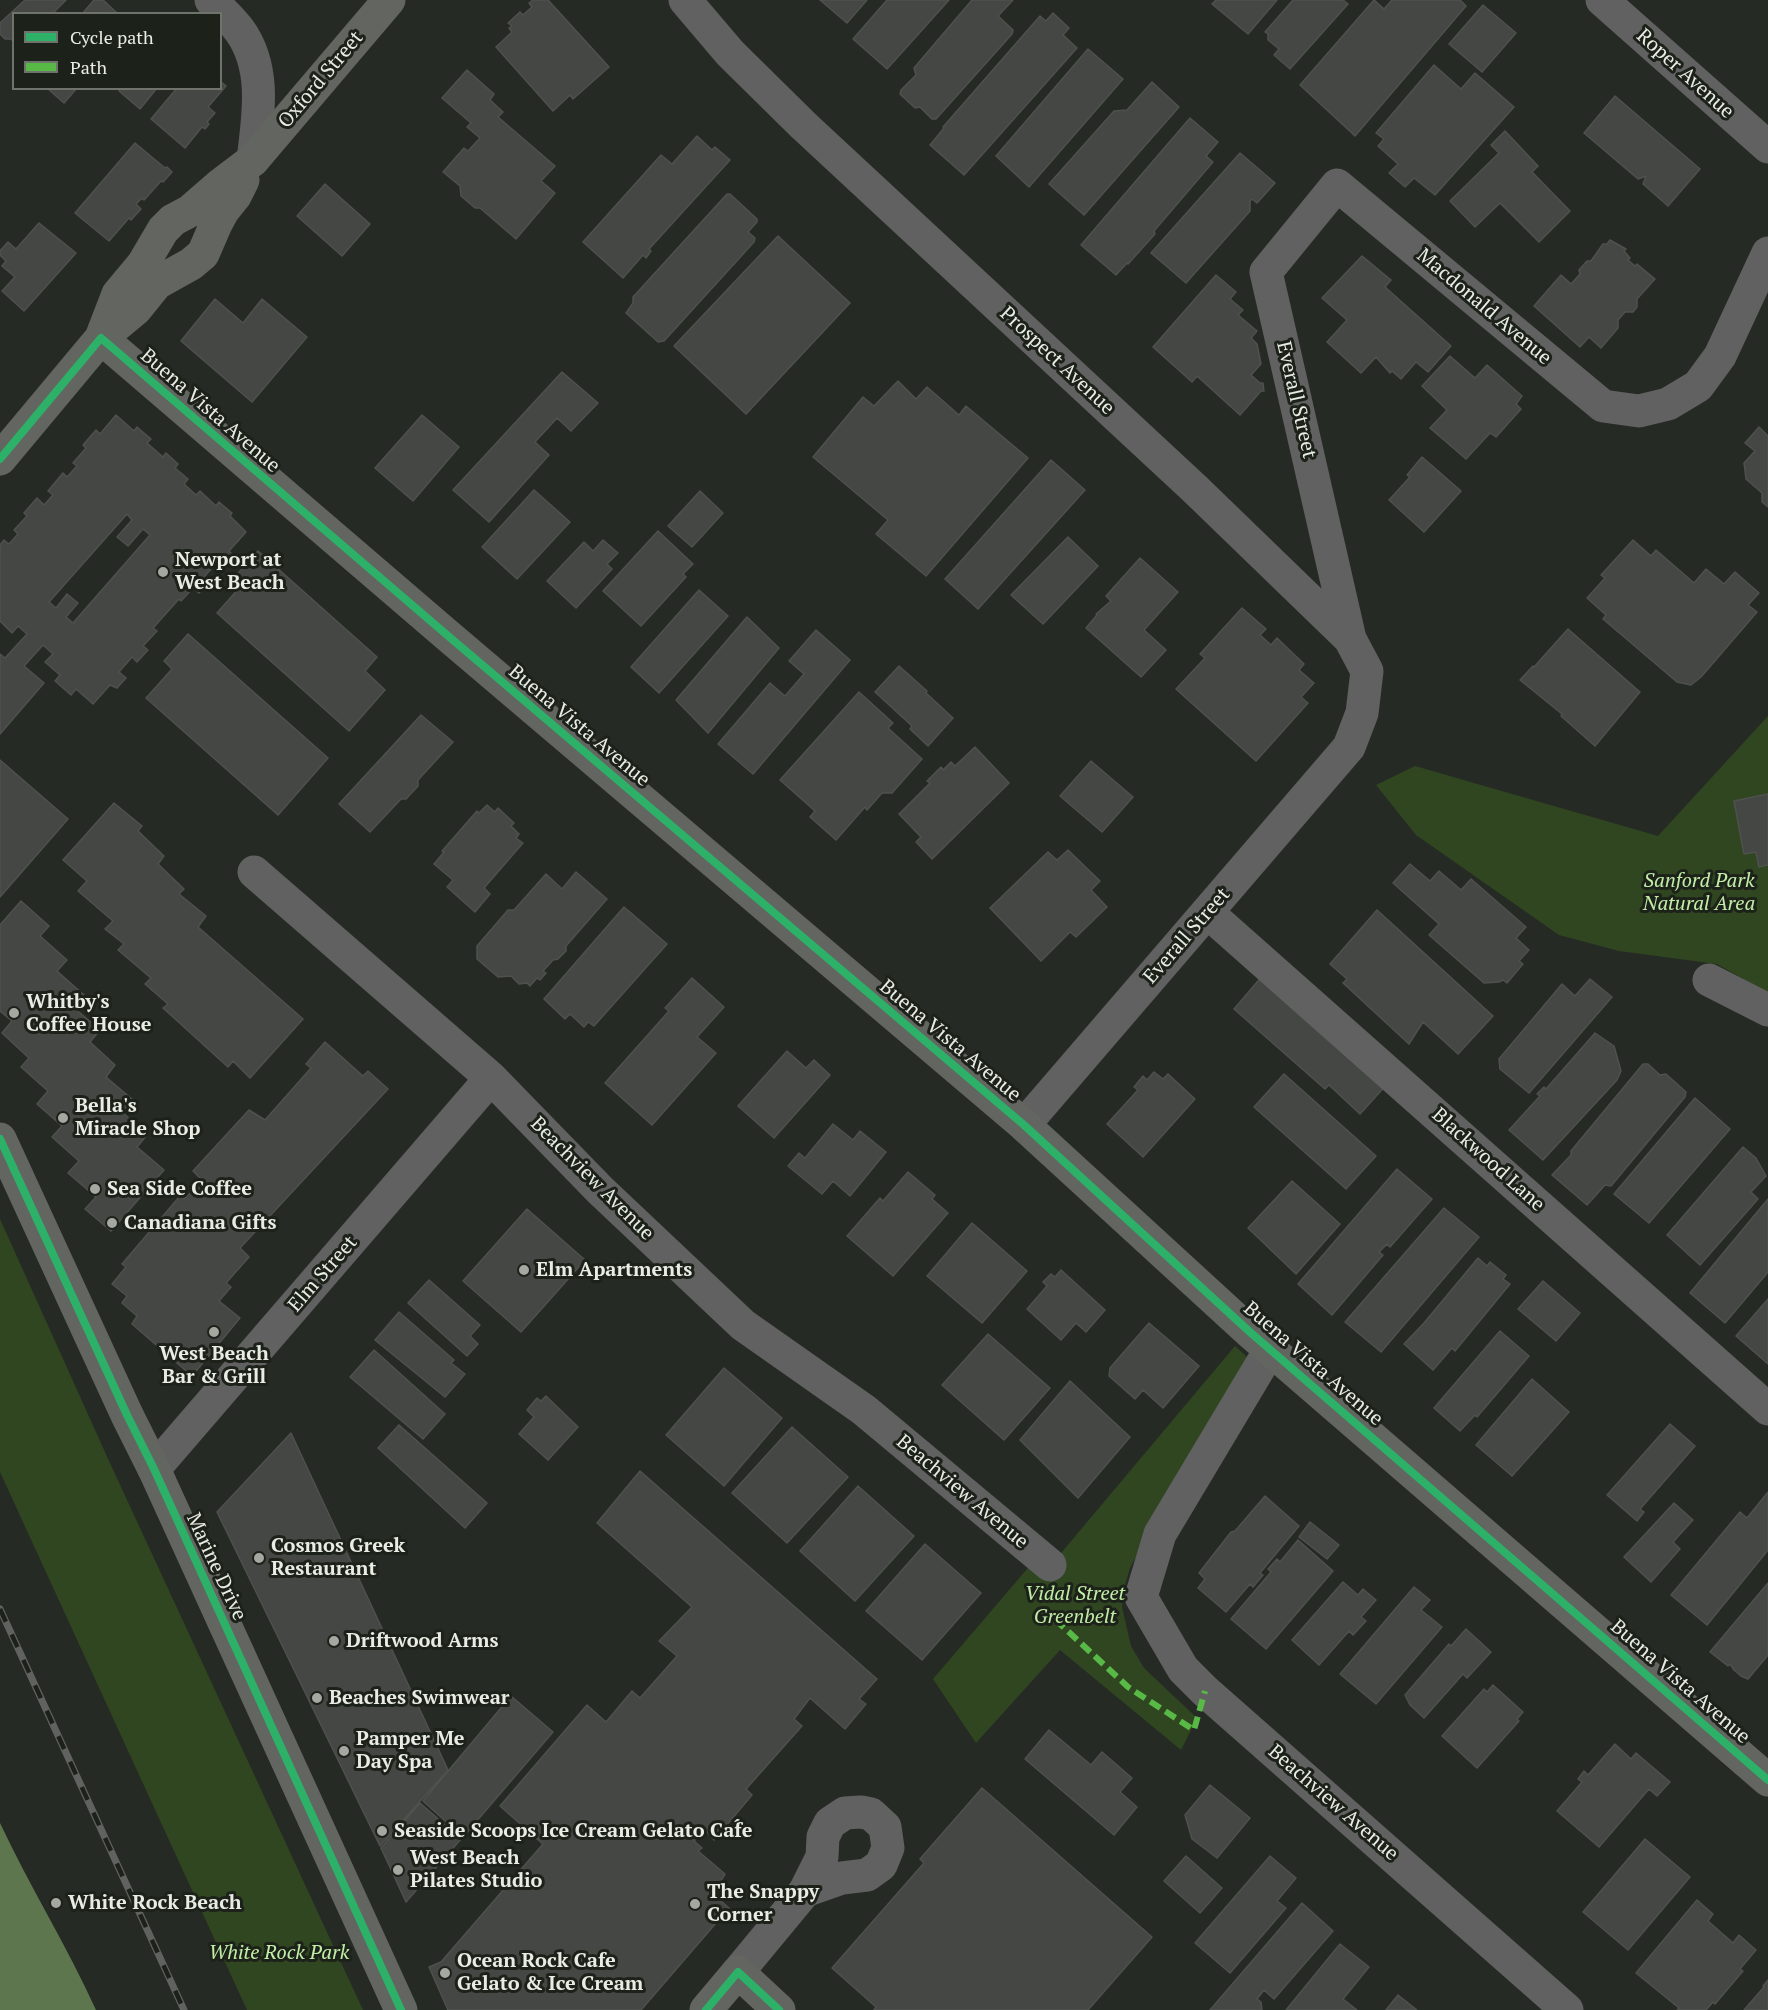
<!DOCTYPE html>
<html>
<head>
<meta charset="utf-8">
<style>
  body { margin:0 }
  #map { position:relative; width:1768px; height:2010px; overflow:hidden; background:#262a24; font-family:"PT Serif",serif }
  canvas { display:block }
  .legend { position:absolute; left:12px; top:12px; width:210px; height:78px; box-sizing:border-box; background:#1c2219; border:2px solid #6e736b; margin:0; padding:8px 10px; list-style:none; font-size:18px; color:#e8ece5 }
  .legend li { display:flex; align-items:center; gap:12px; height:30px }
  .legend b { width:30px; border:2px solid #6e736b }
</style>
</head>
<body>
<div id="map">
<canvas width="1768" height="2010"></canvas>
<ul class="legend">
<li><b style="height:8px;background:#2db169"></b>Cycle path</li>
<li><b style="height:8px;background:#58b947"></b>Path</li>
</ul>
</div>
<script>
const context = document.querySelector('canvas').getContext('2d');
context.lineJoin = 'round';
function paint(path, color) {
  context.fillStyle = color;
  context.fill(path, 'evenodd');
}
function strokePath(path, color, width, dash) {
  context.strokeStyle = color;
  context.lineWidth = width;
  context.lineCap = dash ? 'butt' : 'round';
  context.setLineDash(dash || []);
  context.stroke(path);
}
function label(font, color, halo, rows, align = 'center') {
  context.font = font + ' "PT Serif",serif';
  context.lineWidth = 6;
  context.setLineDash([]);
  context.textBaseline = 'middle';
  context.strokeStyle = halo;
  context.fillStyle = color;
  for (const [text, x, y, turn = 0] of rows) {
    context.save();
    context.translate(x, y);
    context.rotate((+turn || 0) * Math.PI / 180);
    context.textAlign = isNaN(turn) ? turn : align;
    if (halo) context.strokeText(text, 0, 0);
    context.fillText(text, 0, 0);
    context.restore();
  }
}
paint(new Path2D(`
  M1768,716V993L1717,964L1619,951L1559,935L1416,835L1376,785L1415,766L1658,836Z
  M0,1219L109,1461L363,2010H247L0,1472Z
  M1235,1346L1250,1360L1211,1418L1130,1568L1124,1588L1122,1607L1131,1646L1144,1668L1197,1718L1181,1750L1060,1650L976,1743L933,1679L1039,1555L1051,1565Z`), '#304621');
paint(new Path2D(`
  M0,1823C30,1887 67,1946 96,2010H0Z`), '#5e764e');
const building = new Path2D(`
  M25,0H66L52,14H14V42L11,39H5L0,34V23Z
  M94,0H103L118,14H82Z
  M533,0H548L609,67L573,99L570,95L553,111L496,47L512,32L509,28L512,26L508,23L520,12L523,15L532,7L529,3Z
  M820,0H867L847,23Z
  M887,0H949L887,69L853,39Z
  M972,0H1013L998,16L1013,30L1012,34L936,119H932L920,107L915,108L900,94L901,90L916,75L914,68Z
  M1216,0H1277L1248,34L1212,4Z
  M1293,0H1343L1348,4L1290,69L1274,55L1279,49L1268,40V34L1265,32Z
  M1374,0L1384,9L1392,0H1460L1466,6L1355,136L1300,85Z
  M1483,5L1516,33L1482,72L1449,44Z
  M1053,13L1069,28L1063,35L1077,48L964,175L930,145L944,128L943,127L1040,16L1046,21Z
  M1088,49L1123,79L1029,187L996,156Z
  M1434,65L1461,89L1475,73L1514,107L1435,195L1414,178L1405,187L1389,173L1398,164L1378,146L1384,139L1376,133Z
  M467,70L494,94L490,100L503,112L498,117L555,166L541,181L555,193L516,239L480,208H475L461,196L460,186L443,172L464,148L468,151L480,138L467,127L471,123L442,98Z
  M220,81L226,86L208,107L215,113L207,122L209,124L205,129L202,127L185,148L151,119L177,88H220Z
  M1152,82L1179,107L1084,215L1049,184L1114,111L1127,110Z
  M47,88H77L64,103Z
  M121,88H157L140,109L119,91Z
  M1615,96L1700,169L1668,206L1643,184L1646,176L1638,179L1584,133Z
  M1190,118L1218,142L1206,156L1213,162L1154,231L1155,234L1128,264L1127,263L1116,275L1081,245Z
  M1505,131L1538,166L1532,172L1570,211L1539,242L1500,203L1475,227L1450,201L1499,153L1491,145Z
  M697,136L712,150L715,147L730,160L649,249L651,251L646,258L643,255L623,278L583,242L661,155L672,164Z
  M135,143L165,168L167,167L172,172L163,182L161,181L144,200L142,198L136,204L141,209L131,220L129,218L109,241L75,213Z
  M1240,153L1275,183L1257,203L1252,199L1250,201V211L1186,283L1151,253Z
  M325,184L370,224L342,256L297,216Z
  M727,194H730L757,219V222L748,232L755,238L754,242L664,341L658,342L626,313L633,303V297Z
  M39,223L76,253L24,311L2,291L15,277L2,266L6,261L0,255V251L8,242L16,249Z
  M778,236L850,303L746,414L674,346Z
  M1610,240L1626,249L1624,251L1630,258L1628,260L1635,266L1637,264L1655,279L1637,299V307L1633,312H1625L1618,320V328L1601,348L1589,337L1580,347L1534,306L1561,275L1571,284L1580,274L1579,270L1587,261H1591L1603,244H1607Z
  M1362,256L1391,280L1385,287L1451,346L1428,372L1416,362L1401,379L1392,371L1390,373L1376,357L1361,373L1327,342L1347,320L1322,298Z
  M1216,275L1236,292L1230,299L1243,310L1238,315L1257,331L1251,338L1257,344L1261,364L1251,375L1260,383H1263L1264,391H1261L1240,415L1197,376L1192,382L1153,347Z
  M215,299L243,323L262,299L307,337L252,402L181,341Z
  M1450,356L1475,378L1487,365L1522,396L1516,404L1521,409L1496,437L1490,433L1466,459L1430,428L1447,410L1422,386Z
  M562,372L598,403L571,431L557,418L535,442L549,455L489,522L453,490Z
  M898,381L916,399L927,387L959,415L966,406L1028,458L926,576L876,534L888,520L813,457L863,397L874,406Z
  M116,415L134,431L137,427L151,439L147,443L163,457L166,453L178,464L175,468L188,479L184,484L196,495L200,491L216,506L219,502L232,513L230,516L246,532L229,551L232,554L222,566L217,562L204,577L209,581L199,593L193,588L181,601L179,599L153,628L157,631L143,646L148,650L137,662L132,657L119,672L126,678L117,688L110,685L93,704L76,689L71,695L55,681L60,675L45,662L53,654L43,645L24,666L44,683L0,734V654L5,658L27,634L18,626L12,633L0,621V545L4,540L9,544L18,534L14,530L27,516L24,513L37,498L44,505L53,495L48,491L63,473L67,477L77,466L73,463L86,448L83,445L96,430L100,434ZM127,514L132,520L117,537L128,546L143,529L150,535L73,623L66,617L78,603L67,594L56,608L49,602Z
  M422,415L459,447L413,501L375,468Z
  M1759,427L1768,436V507L1762,502V493L1746,479L1744,463L1755,451L1745,443Z
  M1422,457L1461,491L1424,532L1389,500L1410,477L1407,475Z
  M1051,460L1085,490L978,609L945,579Z
  M534,490L570,522L517,579L482,547Z
  M700,491L723,513L692,547L668,526Z
  M658,531L693,564L683,574L686,577L641,626L603,591Z
  M1068,537L1098,566L1043,624L1011,595Z
  M603,540L618,553L607,564L612,569L576,608L547,581L584,542L593,551Z
  M1633,540L1651,556L1656,550L1694,583L1706,569L1724,584L1735,572L1759,593L1748,605L1757,612L1701,677L1691,685L1677,682L1603,619L1606,615L1587,598L1605,578L1601,575Z
  M258,551L377,657L365,671L385,690L349,731L217,613L240,587L232,580Z
  M1140,558L1178,592L1144,630L1166,650L1141,677L1086,628L1097,615L1096,614L1111,601L1106,596Z
  M699,590L728,616L659,693L631,667Z
  M1242,608L1266,629L1260,635L1271,645L1277,638L1304,664L1299,670L1314,683L1301,697L1308,703L1256,761L1176,689L1205,658L1200,654Z
  M747,617L779,648L708,733L676,700Z
  M1568,629L1640,692L1595,746L1561,716L1562,714L1520,680L1533,666L1534,667Z
  M816,630L850,660L753,774L718,744L770,683L785,696L804,674L789,661Z
  M188,634L328,758L278,815L146,698L172,669L164,661Z
  M899,666L927,691L926,693L953,718L928,746L910,729L912,726L875,692Z
  M859,692L893,723L888,728L922,759L892,793H882L867,810L865,807L836,840L810,817L815,811L780,780Z
  M421,715L453,742L418,780V786L406,799H401L370,832L339,804Z
  M975,747L1009,783L932,859L916,842L921,837L899,814L930,783L927,781L941,767L943,770L951,762L955,766Z
  M0,760L68,819L0,897Z
  M1091,761L1133,797L1102,832L1060,796Z
  M1768,794V865L1759,867L1756,852L1744,854L1734,801Z
  M114,803L142,826L138,831L164,856L158,864L184,889L179,894L206,916L198,927L303,1019L250,1078L233,1061L228,1067L163,1008L168,1004L145,984L151,978L118,950L124,944L105,929L113,921L78,891L87,881L63,860Z
  M487,805L495,812L498,808L514,823L511,826L519,834L516,838L523,843L484,888L490,894L475,912L447,887L453,880L434,864L444,852L442,851L477,811L479,813Z
  M1068,850L1100,881L1091,890L1107,907L1076,937L1070,932L1041,961L990,908L1048,852L1057,860Z
  M1410,864L1430,881L1439,871L1461,890L1471,879L1526,927L1516,938L1529,950L1519,961L1523,964L1507,983L1503,980L1499,982L1484,983L1429,935L1439,924L1393,883Z
  M576,872L607,899L566,946V951L558,959L553,960L543,971L546,973L540,980L537,978L530,986L527,983L519,984L511,976L498,977L477,959V946L508,910H514L546,874L562,889Z
  M21,901L49,926L40,936L67,960L57,971L84,995L73,1007L100,1030L90,1042L115,1065L106,1077L133,1100L122,1112L147,1135L137,1147L164,1170L111,1231L85,1209L96,1197L68,1173L79,1161L52,1137L62,1126L37,1104L48,1091L21,1067L29,1058L2,1033L12,1021L0,1011V925Z
  M624,907L667,944L594,1026L588,1022L584,1027L570,1014L565,1019L544,999Z
  M1377,910L1493,1016L1458,1054L1423,1022L1409,1044L1343,983L1347,979L1330,964Z
  M1264,974L1388,1083L1360,1114L1329,1085L1325,1089L1234,1009Z
  M692,978L724,1007L697,1037L716,1053L652,1125L605,1083L669,1011L665,1008Z
  M1590,979L1612,997L1529,1093L1500,1069L1499,1059L1562,984L1575,996Z
  M1595,1033L1614,1046L1621,1071L1617,1080L1543,1160L1509,1130L1540,1096L1537,1094L1544,1087L1546,1089Z
  M325,1042L363,1076L368,1071L388,1089L240,1248L249,1257L226,1283L231,1287L219,1301L240,1318L192,1376L132,1324L137,1316L122,1303L127,1296L112,1284L126,1267L122,1264L180,1196L184,1199L203,1181L193,1171L249,1110L265,1120L311,1068L306,1064Z
  M787,1051L806,1068L814,1060L830,1075L774,1138L738,1106Z
  M1643,1064H1648L1660,1075L1666,1074L1686,1092L1685,1097L1611,1186L1605,1185L1587,1205L1552,1175L1571,1155V1151Z
  M1154,1072L1163,1079L1168,1074L1195,1099L1143,1157L1107,1124L1138,1090L1134,1087L1143,1076L1147,1080Z
  M1284,1074L1376,1156L1346,1189L1254,1107Z
  M1695,1098L1730,1129L1649,1223L1614,1194Z
  M833,1124L853,1140L860,1131L886,1152L850,1196L833,1181L822,1194L788,1166L799,1153L805,1158Z
  M1743,1147L1756,1158L1766,1176L1751,1192L1758,1199L1700,1265L1667,1235Z
  M1397,1169L1432,1199L1390,1247L1387,1244L1379,1252L1383,1255L1332,1315L1298,1284Z
  M908,1172L935,1195L932,1199L948,1213L893,1276L847,1236L880,1198L883,1201Z
  M1292,1181L1340,1224L1296,1274L1248,1228Z
  M1768,1199V1272L1725,1323L1690,1293Z
  M1444,1208L1479,1237L1381,1352L1345,1322Z
  M527,1209L585,1260L521,1332L463,1281Z
  M972,1223L1027,1271L982,1323L927,1276Z
  M1478,1258L1487,1266L1490,1262L1506,1275L1503,1279L1510,1284L1455,1351L1452,1348L1433,1370L1404,1344L1424,1323Z
  M1061,1270L1105,1310L1086,1332L1076,1323L1061,1340L1027,1309L1047,1286L1043,1282L1051,1274L1055,1277Z
  M429,1280L480,1325L470,1336L478,1344L467,1356L408,1303Z
  M1543,1281L1580,1313L1556,1341L1518,1309Z
  M1768,1299V1364L1736,1336Z
  M399,1312L454,1360L451,1363L465,1374L445,1397L375,1340Z
  M1149,1323L1199,1366L1163,1408L1143,1390L1135,1399L1109,1376L1110,1368Z
  M1500,1331L1529,1356L1477,1417L1475,1415L1460,1431L1434,1408Z
  M988,1334L1050,1388L1004,1440L942,1385Z
  M374,1350L445,1414L423,1439L350,1377Z
  M724,1368L782,1418L724,1486L666,1435Z
  M1532,1379L1569,1412L1512,1476L1476,1445Z
  M1070,1381L1130,1437L1078,1498L1020,1440Z
  M546,1396L578,1427L548,1460L519,1434L534,1417L527,1410L537,1398L541,1401Z
  M1670,1424L1695,1446L1640,1509L1644,1512L1637,1521L1607,1495Z
  M399,1425L487,1503L465,1528L378,1448Z
  M792,1427L848,1477L787,1543L732,1493Z
  M291,1433L448,1770L380,1846L217,1512Z
  M640,1471L877,1679L859,1699L866,1704L845,1729L810,1698L794,1719L802,1726L746,1789L752,1795L714,1840L705,1830L694,1841L702,1848L698,1851L725,1874L713,1894L729,1908L641,2010H448L429,1967L441,1962L543,1844L500,1806L587,1705L606,1722L632,1691L640,1698L677,1656L659,1641L692,1607L597,1523Z
  M858,1486L914,1536L855,1601L800,1551Z
  M1768,1492V1550L1707,1625L1671,1595L1740,1512L1747,1518Z
  M1265,1496L1299,1526L1260,1573L1263,1575L1253,1587L1250,1584L1226,1612L1198,1588L1205,1579L1199,1573L1231,1532L1235,1531Z
  M1674,1503L1693,1520L1673,1542L1680,1549L1651,1582L1624,1557Z
  M1310,1522L1339,1545L1327,1559L1299,1537Z
  M1298,1540L1333,1571L1266,1649L1231,1619L1271,1572L1268,1569L1277,1559L1280,1562Z
  M925,1544L981,1593L922,1660L866,1611Z
  M1343,1582L1358,1595L1363,1589L1376,1600L1361,1617L1366,1621L1353,1635L1349,1631L1319,1665L1292,1640Z
  M1768,1583V1655L1748,1679L1741,1676L1734,1670L1730,1664L1728,1666L1710,1652Z
  M1414,1587L1430,1600L1421,1610L1442,1627L1376,1704L1340,1674Z
  M1466,1629L1491,1652L1467,1678L1463,1674L1424,1718L1410,1705L1405,1695L1449,1644L1451,1646Z
  M1493,1685L1523,1712L1517,1719L1519,1721L1477,1768L1442,1736L1484,1689L1487,1692Z
  M511,1696L553,1732L463,1837L423,1801Z
  M1049,1730L1091,1765L1102,1752L1132,1778L1120,1792L1137,1807L1114,1835L1025,1759Z
  M1615,1744L1631,1759L1636,1753L1670,1782L1657,1796L1649,1789L1599,1847L1557,1811L1582,1782L1578,1779L1584,1771L1588,1775Z
  M1210,1785L1250,1818L1217,1858L1192,1839L1185,1815Z
  M982,1788L1152,1937L1088,2010H874L876,2007L832,1968L924,1863L920,1859Z
  M420,1803L461,1839L406,1902L381,1848Z
  M1645,1839L1690,1877L1628,1950L1583,1912Z
  M1186,1856L1222,1888L1200,1913L1164,1881Z
  M1270,1856L1296,1878L1277,1901L1286,1908L1230,1973L1195,1943Z
  M1697,1900L1713,1914L1708,1921L1733,1943L1739,1935L1756,1950L1740,1969L1743,1971L1715,2004L1713,2002L1706,2010H1677L1679,2008L1636,1973Z
  M1302,1903L1333,1931L1274,1999L1264,1990L1257,1999L1261,2002L1262,2010H1210Z
  M1340,1944L1369,1967L1343,1999L1357,2010H1286Z
  M1768,1980V2010H1744L1764,1987L1763,1986Z
  M1398,1995L1417,2010H1386Z`);
paint(building, '#444743');
strokePath(building, '#4e514d', 1.5);
strokePath(new Path2D(`
  M211,0C221,10 232,20 240,31C267,69 258,117 253,160
  M685,0L730,53L803,125L1195,489L1350,639L1367,671L1362,713L1349,747L1024,1125
  M1602,0L1768,147
  M1350,639L1266,272L1337,185L1603,406L1639,411L1668,404L1698,386L1720,356L1768,253
  M254,872L491,1078L600,1190L743,1325L864,1410L1050,1565
  M1207,912L1768,1409
  M1709,980L1768,1010
  M1270,1350L1160,1534L1141,1597L1183,1669L1205,1691L1567,2010
  M154,1469L491,1078
  M738,1972L805,1891L822,1857L823,1837L830,1823L845,1813L861,1812L871,1814L885,1827L888,1848L881,1865L867,1875L842,1878L805,1891`), '#606160', 33);
strokePath(new Path2D(`
  M101,338L447,635L1024,1125L1251,1333L1768,1780
  M101,338L118,294L143,264L163,230L173,220L190,211L220,185L253,160L389,0
  M0,459L101,338L136,309L157,283L191,264L203,254L216,224L223,211L235,196L243,180
  M0,1139L127,1415L154,1469L401,2010
  M706,2010L738,1972L779,2010`), '#626560', 33);
const rail = new Path2D(`
  M0,1609L184,2010`);
strokePath(rail, '#60625f', 7);
strokePath(rail, '#1c2219', 4.5, [14]);
strokePath(new Path2D(`
  M1038,1613L1058,1622L1128,1687L1194,1730L1205,1691`), '#58b947', 6, [12, 6]);
strokePath(new Path2D(`
  M0,459L101,338L447,635L1024,1125L1251,1333L1768,1780
  M0,1139L127,1415L154,1469L401,2010
  M706,2010L738,1972L779,2010`), '#2db169', 8);
for (const [x, y, r, color] of [
  [163,572,6,"#a4a8a1"],
  [14,1013,6,"#a4a8a1"],
  [63,1118,6,"#a4a8a1"],
  [95,1189,6,"#a4a8a1"],
  [112,1223,6,"#a4a8a1"],
  [524,1270,6,"#a4a8a1"],
  [214,1332,6,"#a4a8a1"],
  [259,1558,6,"#a4a8a1"],
  [334,1641,6,"#a4a8a1"],
  [317,1698,6,"#a4a8a1"],
  [344,1751,6,"#a4a8a1"],
  [382,1831,6,"#a4a8a1"],
  [398,1870,6,"#a4a8a1"],
  [56,1903,6,"#a4a8a1"],
  [695,1904,6,"#a4a8a1"],
  [445,1973,6,"#a4a8a1"]
]) {
  const dot = new Path2D();
  dot.arc(x, y, r, 0, 2 * Math.PI);
  context.fillStyle = color;
  context.fill(dot);
  strokePath(dot, '#1c2219', 2);
}
label('20px', '#e8ece5', '#1c2219', [
  ["Roper Avenue",1685,74,42],
  ["Oxford Street",321,80,-50],
  ["Macdonald Avenue",1484,307,40],
  ["Prospect Avenue",1057,361,43],
  ["Everall Street",1296,400,77],
  ["Buena Vista Avenue",210,411,41],
  ["Buena Vista Avenue",579,726,40],
  ["Everall Street",1187,936,-49],
  ["Buena Vista Avenue",950,1041,40],
  ["Blackwood Lane",1488,1160,42],
  ["Beachview Avenue",592,1179,45],
  ["Elm Street",323,1274,-49],
  ["Buena Vista Avenue",1313,1364,41],
  ["Beachview Avenue",962,1492,40],
  ["Marine Drive",216,1567,65],
  ["Buena Vista Avenue",1680,1682,41],
  ["Beachview Avenue",1333,1803,41]
]);
label('bold 20px', '#e8ece5', '#1c2219', [
  ["Newport at",175,560],
  ["West Beach",175,583],
  ["Whitby's",26,1002],
  ["Coffee House",26,1025],
  ["Bella's",75,1106],
  ["Miracle Shop",75,1129],
  ["Sea Side Coffee",107,1189],
  ["Canadiana Gifts",124,1223],
  ["Elm Apartments",536,1270],
  ["West Beach",214,1354,"center"],
  ["Bar & Grill",214,1377,"center"],
  ["Cosmos Greek",271,1546],
  ["Restaurant",271,1569],
  ["Driftwood Arms",346,1641],
  ["Beaches Swimwear",329,1698],
  ["Pamper Me",356,1739],
  ["Day Spa",356,1762],
  ["Seaside Scoops Ice Cream Gelato Caf́e",394,1831],
  ["West Beach",410,1858],
  ["Pilates Studio",410,1881],
  ["The Snappy",707,1892],
  ["Corner",707,1915],
  ["White Rock Beach",68,1903],
  ["Ocean Rock Cafe",457,1961],
  ["Gelato & Ice Cream",457,1984]
], 'left');
label('italic 20px', '#c1eda7', '#1c2219', [
  ["Sanford Park",1699,881],
  ["Natural Area",1699,904],
  ["Vidal Street",1075,1594],
  ["Greenbelt",1075,1617],
  ["White Rock Park",279,1953]
]);
</script>
</body>
</html>
